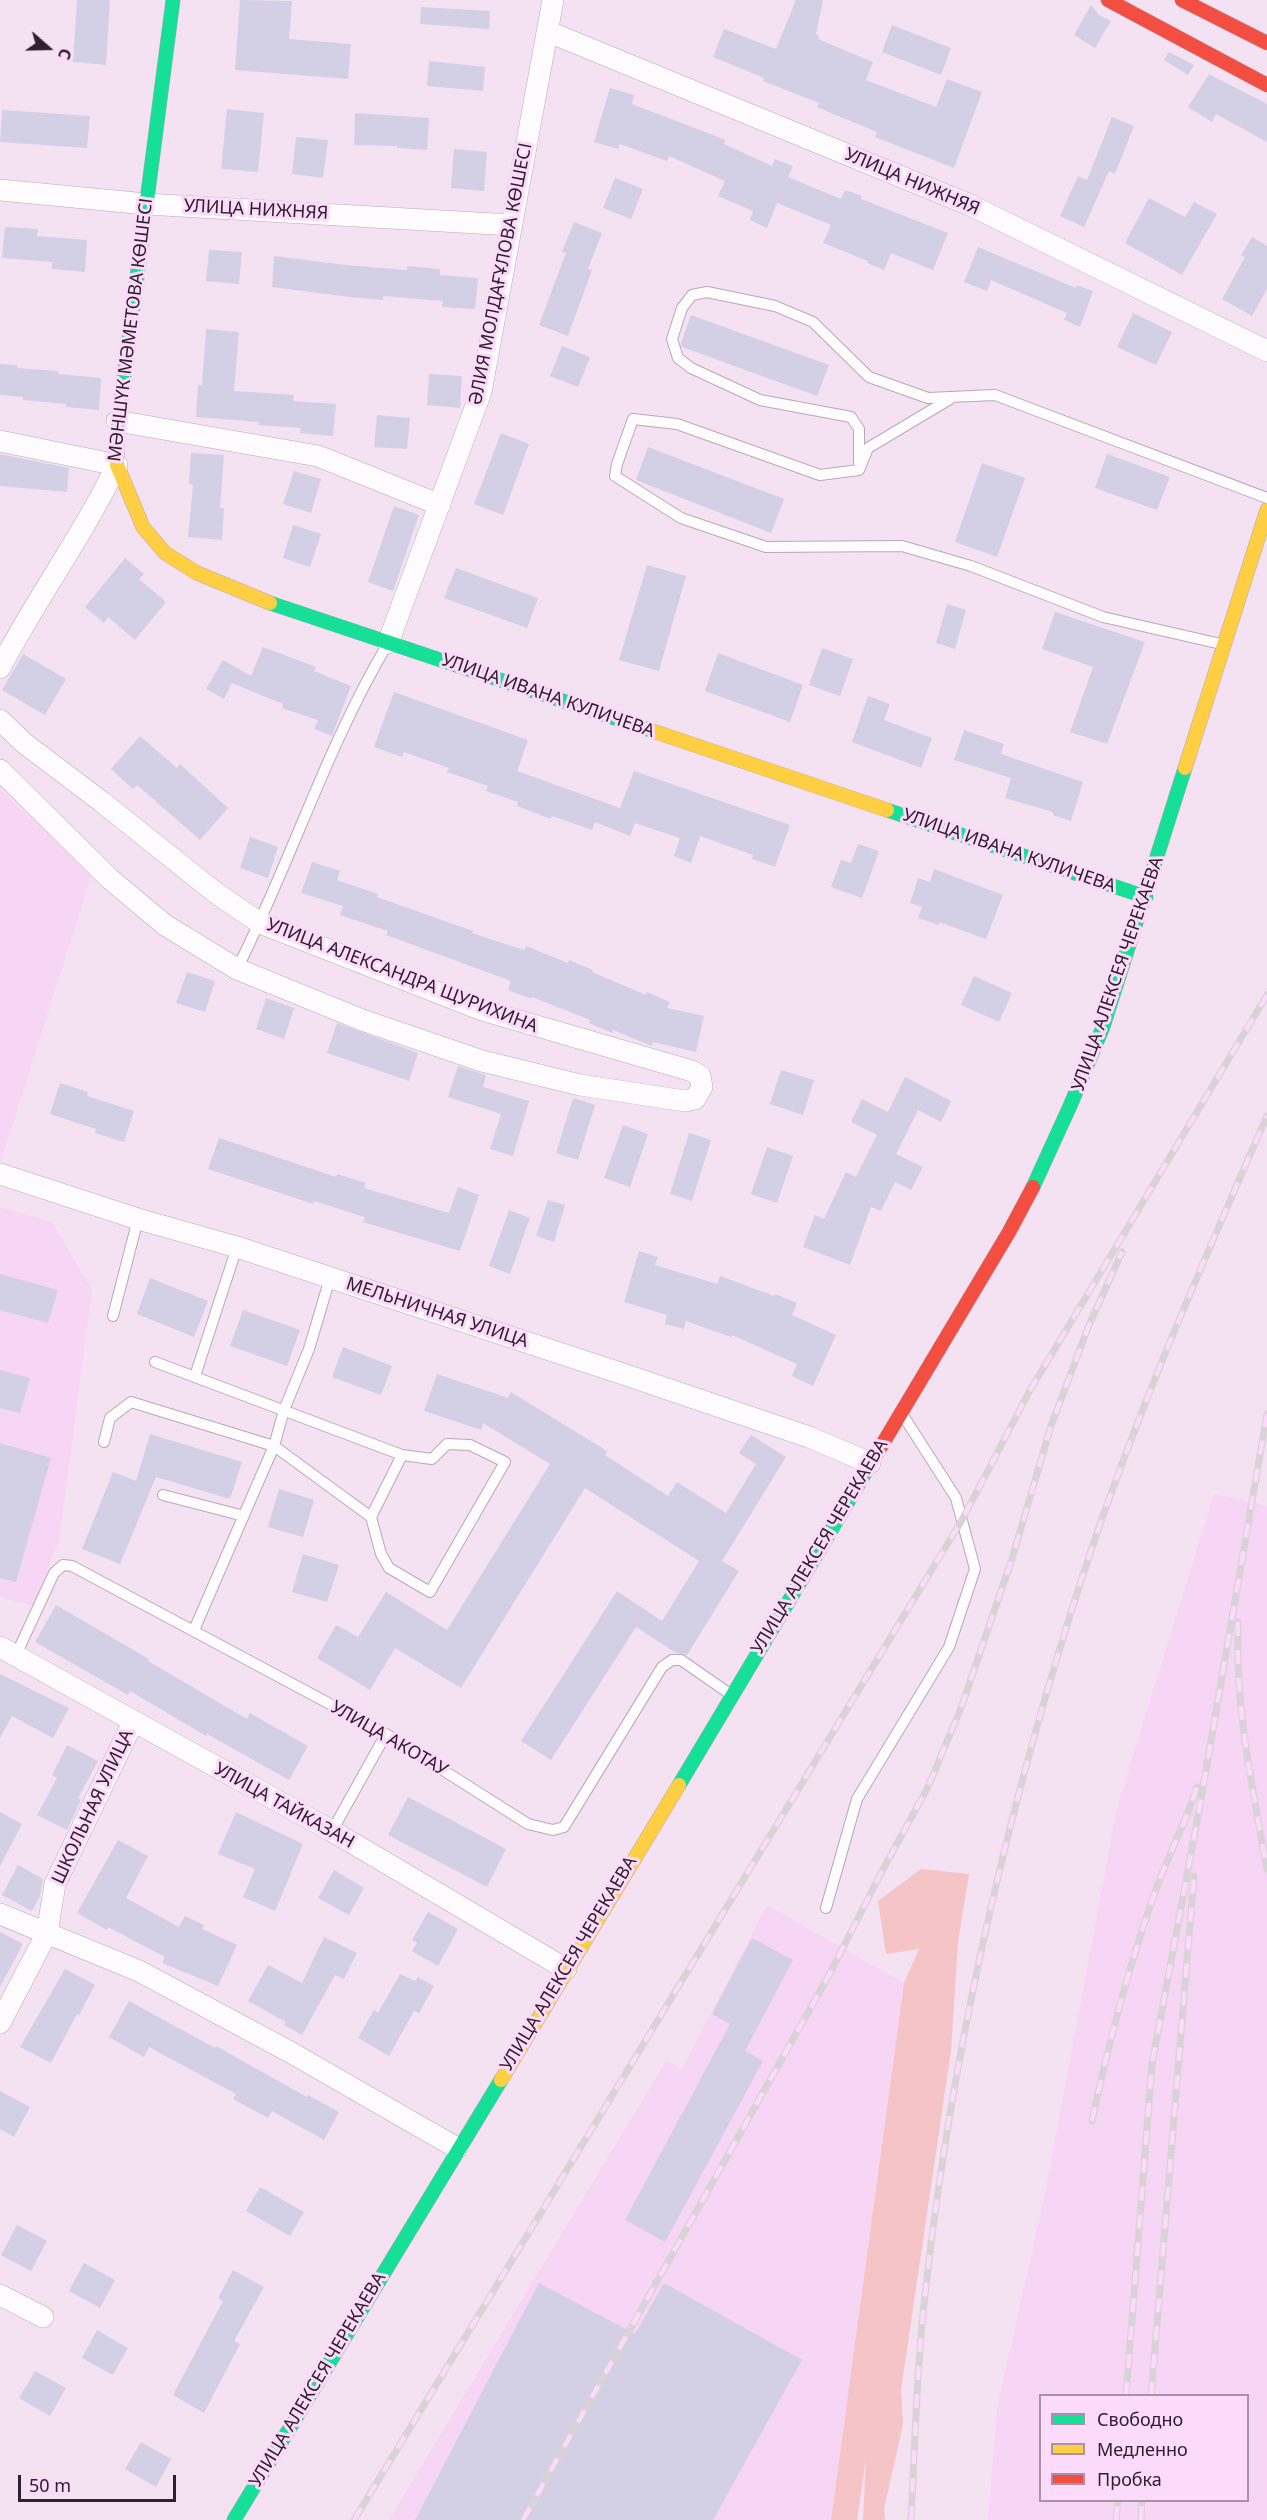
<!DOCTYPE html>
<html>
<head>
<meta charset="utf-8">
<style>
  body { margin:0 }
  #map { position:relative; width:1267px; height:2520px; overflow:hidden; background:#f4e2f3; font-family:"Noto Sans",sans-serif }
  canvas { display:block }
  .legend { position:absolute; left:1039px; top:2394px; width:210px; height:108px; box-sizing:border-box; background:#fcdaf9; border:2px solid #aa90a8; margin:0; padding:8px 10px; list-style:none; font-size:18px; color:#30202f }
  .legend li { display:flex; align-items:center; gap:12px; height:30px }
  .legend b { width:30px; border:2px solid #aa90a8 }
  .north { position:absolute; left:18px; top:18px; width:60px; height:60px; -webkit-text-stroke:4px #fcdaf9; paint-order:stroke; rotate:110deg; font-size:16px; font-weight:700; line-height:24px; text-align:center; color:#30202f }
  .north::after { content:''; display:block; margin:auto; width:21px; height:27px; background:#30202f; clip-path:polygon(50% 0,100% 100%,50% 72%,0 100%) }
  .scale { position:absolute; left:18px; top:2475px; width:158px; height:27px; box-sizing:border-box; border:3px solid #30202f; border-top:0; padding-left:8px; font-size:18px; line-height:21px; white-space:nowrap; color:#30202f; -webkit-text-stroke:4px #fcdaf9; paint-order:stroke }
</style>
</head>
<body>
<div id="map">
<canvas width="1267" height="2520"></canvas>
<ul class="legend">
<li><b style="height:8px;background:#16e098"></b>Свободно</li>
<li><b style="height:8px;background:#ffcf43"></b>Медленно</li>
<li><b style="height:8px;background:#f24e42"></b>Пробка</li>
</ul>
<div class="north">С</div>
<div class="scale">50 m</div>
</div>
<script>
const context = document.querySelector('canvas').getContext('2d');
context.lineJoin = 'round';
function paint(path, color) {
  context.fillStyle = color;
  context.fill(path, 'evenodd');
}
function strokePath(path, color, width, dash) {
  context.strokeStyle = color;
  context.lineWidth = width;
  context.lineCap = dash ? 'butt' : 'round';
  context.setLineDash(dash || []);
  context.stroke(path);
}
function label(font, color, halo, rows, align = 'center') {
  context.font = font + ' "Noto Sans",sans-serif';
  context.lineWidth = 6;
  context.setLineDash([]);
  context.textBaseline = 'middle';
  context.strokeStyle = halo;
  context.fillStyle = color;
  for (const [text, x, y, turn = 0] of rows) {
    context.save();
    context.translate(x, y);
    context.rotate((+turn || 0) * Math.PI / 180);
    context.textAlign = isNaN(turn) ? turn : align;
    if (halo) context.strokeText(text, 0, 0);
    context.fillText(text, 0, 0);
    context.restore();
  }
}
paint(new Path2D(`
  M0,788L91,876L0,1164Z
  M0,1207L52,1222L92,1290L59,1541L33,1606L0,1597Z
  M1214,1494L1267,1506V2520H988L997,2409L1045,2194L1117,1808ZM1040,2396H1248V2500H1040Z
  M767,1905L904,1983L831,2520H389L666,2061L682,2069Z`), '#f7d5f4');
paint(new Path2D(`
  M921,1869L969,1874L958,1942L951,2051L901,2390L903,2424L884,2509L885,2520H863L866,2458L857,2520H831L904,1983L919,1949L886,1954L878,1901Z`), '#f5c4c6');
paint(new Path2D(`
  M77,0H110L106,65L73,62Z
  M240,0L292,1L289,39L351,44L348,79L235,70Z
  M796,0H823L816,34L819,36L818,39L873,62L866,80L936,107L947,79L982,92L954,168L875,137L877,132L817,107L819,103L763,81L764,78L713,57L724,29L776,49Z
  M1091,5L1099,15L1111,21L1095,48L1074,35Z
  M421,7L490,11L489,29L420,24Z
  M892,25L951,48L941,75L882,52Z
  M1169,52L1194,65L1188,75L1164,60Z
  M429,61L485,67L483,91L427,86Z
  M1209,74L1267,104V142L1216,114L1212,122L1188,107Z
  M610,88L634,95L632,104L726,140L724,144L772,166L775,159L793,166L788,177L841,199L845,190L862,196L861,199L948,233L933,270L891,253L884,270L867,263L868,261L823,243L831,225L777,203L767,228L750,220L753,211L718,196L725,181L669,156L667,161L620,144L618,149L594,142Z
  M227,109L264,113L258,172L221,169Z
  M2,110L90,116L87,148L0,142Z
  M355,113L429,118L427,150L397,148V146L354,145Z
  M1112,117L1134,126L1115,174L1109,171L1084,227L1060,216L1078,176L1087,180Z
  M296,137L328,140L323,178L292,174Z
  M454,149L487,152L484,191L451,188Z
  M615,178L643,189L631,219L603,208Z
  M1149,198L1185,217L1194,202L1217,214L1182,275L1125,243Z
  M574,222L602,233L588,269L592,270L568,336L539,325L566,253L562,252Z
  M5,227L38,229L37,236L87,240L85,272L52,269V262L2,258Z
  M1252,237L1267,246V289L1252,316L1222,299L1245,257L1241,255Z
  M978,247L1076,288L1077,285L1093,291L1080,327L1064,320L1067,313L991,280L987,291L964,282Z
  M209,250L242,252L239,284L206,281Z
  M274,256L346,265L407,270V266L440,269V275L478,278L475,309L442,307L443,301L383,296V300L350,297L272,287Z
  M1133,313L1172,332L1156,365L1117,347Z
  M691,315L829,365L817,396L682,347L681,343Z
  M206,329L239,332L234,391L294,395L293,401L336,404L333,436L300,433L301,428L258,425L259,422L196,417L198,385H202Z
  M562,346L590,357L578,387L550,376Z
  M0,364L17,365V368L59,371L58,374L101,378L99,410L66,407V404L23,400V397L0,395Z
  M429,374L462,376L460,408L427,405Z
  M377,415L410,418L407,449L374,447Z
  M501,433L529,444L503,515L474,504Z
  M648,447L784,499L771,533L636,480Z
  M191,453L224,455L220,508H224L222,540L188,537L193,485L189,484Z
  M0,454L69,468L67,492L0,486Z
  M1107,454L1170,477L1157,510L1095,488Z
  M982,463L1025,478L997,557L955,542Z
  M294,471L321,479L311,513L283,504Z
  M394,506L419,515L393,591L368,582Z
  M293,525L321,534L310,567L283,558Z
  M125,558L144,574L139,579L166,602L135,640L108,617L104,623L85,607Z
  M647,565L686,576L659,671L619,660Z
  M456,568L538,598L527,628L444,598Z
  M947,604L966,610L955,649L936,643Z
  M1055,612L1145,642L1107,744L1070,732L1093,667L1042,649Z
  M263,647L316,667L314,671L351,686L332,736L314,729L318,720L282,708L283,704L232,683L224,699L206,689L223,660L251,676Z
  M822,648L853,659L840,696L809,685Z
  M718,653L803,685L790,722L705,691Z
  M23,654L66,679L45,715L2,690Z
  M394,692L528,740L517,771L620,808L634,771L790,825L775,867L752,859L753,855L700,836L691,863L674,856L680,838L635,823L630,836L595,822L592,830L552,816L551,819L517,806L518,802L486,791L488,786L447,772L449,768L404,752L402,757L374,747Z
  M868,696L890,704L884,720L932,738L921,768L852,742Z
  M964,730L1004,744L1001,754L1083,782L1071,821L1053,815V812L1005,798L1011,778L954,760Z
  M140,736L177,768L180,764L228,808L200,840L137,785L133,789L111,769Z
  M250,837L278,847L268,878L240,868Z
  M858,844L879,851L862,898L831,887L841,860L851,863Z
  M312,862L340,871L337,880L378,894L377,897L473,931L472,933L524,950L526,946L568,963L569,960L593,970L592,972L646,995L647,992L670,1002L667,1008L704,1016L696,1052L653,1042L652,1046L613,1030L612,1033L589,1023L590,1020L532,997L531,999L508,990L511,981L386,935L388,931L340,915L343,906L301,893Z
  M934,869L1003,895L986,939L939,922V925L918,918L922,907L910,903L918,878L930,882Z
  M187,972L215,981L205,1012L176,1003Z
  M974,976L1012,993L999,1022L961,1005Z
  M266,998L294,1008L284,1039L256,1029Z
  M337,1023L418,1053L409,1081L327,1053Z
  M458,1066L486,1075L483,1087L529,1101L513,1156L490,1149L501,1114L448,1097Z
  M781,1070L814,1080L803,1115L770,1104Z
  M905,1077L951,1101L941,1122L918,1110L896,1154L923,1167L911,1190L895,1182L881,1211L871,1207L850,1265L803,1247L815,1215L824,1219L846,1172L856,1177L877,1135L851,1122L862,1099L888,1112Z
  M60,1083L88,1092L87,1096L134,1111L124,1142L95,1133L96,1129L50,1114Z
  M573,1098L595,1105L578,1160L556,1153Z
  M623,1125L648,1134L630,1187L604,1178Z
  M689,1133L711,1140L692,1201L670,1194Z
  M219,1138L336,1177L337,1174L366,1183L364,1188L449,1213L458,1187L479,1195L460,1251L363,1222L365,1217L314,1201L313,1204L208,1169Z
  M767,1147L793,1156L777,1203L751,1194Z
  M548,1200L565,1205L554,1242L536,1236Z
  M509,1210L530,1218L510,1274L489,1266Z
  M639,1251L658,1257L655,1265L717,1284L720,1276L774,1296L775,1294L797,1303L792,1315L836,1335L813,1386L792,1376L797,1364L732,1335L731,1337L686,1321L684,1329L665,1324L667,1315L624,1302Z
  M0,1274L58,1290L48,1323L0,1310Z
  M150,1278L208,1301L194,1337L137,1314Z
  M243,1310L300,1330L287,1366L230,1346Z
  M343,1347L392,1366L381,1395L332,1377Z
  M0,1370L30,1378L20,1413L0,1408Z
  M437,1374L508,1398L511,1392L607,1451L605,1455L668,1496L677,1482L726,1513L756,1464L739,1453L751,1435L786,1457L722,1561L739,1571L687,1655L676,1653L636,1627L551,1760L521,1741L617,1591L662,1621L699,1561L585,1488L461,1688L395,1648L370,1690L317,1658L336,1625L358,1637L386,1592L447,1630L550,1464L483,1423L481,1430L424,1411Z
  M150,1434L242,1462L230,1499L156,1477L120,1564L82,1549L113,1472L136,1481Z
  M0,1443L51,1458L16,1582L0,1578Z
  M279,1489L314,1500L303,1537L268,1527Z
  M303,1554L339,1565L327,1602L292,1592Z
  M56,1605L149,1659L148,1661L247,1719L250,1713L308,1746L289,1780L207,1734L206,1736L130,1691L128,1695L35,1642Z
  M0,1674L69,1708L53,1738L12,1716L0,1738Z
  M67,1745L98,1761L78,1798L81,1800L67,1830L37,1815L57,1778L52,1775Z
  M408,1797L506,1849L487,1887L388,1835Z
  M0,1812L22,1824L0,1866Z
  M236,1812L303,1844L275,1911L243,1897L255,1869L218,1854Z
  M118,1840L148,1856L126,1898L179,1927L185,1916L204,1925L202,1929L237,1945L218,1986L162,1963L165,1957L108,1927L107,1930L77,1913Z
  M18,1865L43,1879L40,1896L32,1911L2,1895Z
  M334,1870L364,1888L349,1915L318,1898Z
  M428,1912L458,1929L438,1966L412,1951L417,1943L412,1940Z
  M0,1932L23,1944L0,1987Z
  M324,1937L357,1953L344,1979L335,1975L302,2035L284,2025L286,2022L248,2001L268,1965L302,1983Z
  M752,1938L793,1960L745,2051L763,2061L665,2242L625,2220L730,2024L712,2014Z
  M65,1969L95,1985L79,2015L77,2014L51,2063L20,2047Z
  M400,1974L415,1981L418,1977L434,1986L419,2013L414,2011L389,2056L358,2038L374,2010L378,2013Z
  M129,2001L215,2048L216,2046L307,2097L308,2095L339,2112L324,2140L272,2111L268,2118L233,2099L236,2094L149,2047L144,2057L109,2037Z
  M0,2091L30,2107L14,2137L0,2129Z
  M260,2187L304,2212L290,2236L246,2211Z
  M17,2225L47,2241L31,2271L1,2255Z
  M84,2263L115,2280L100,2308L69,2291Z
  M233,2270L264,2287L234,2341L240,2344L204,2413L173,2395L223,2301L218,2298Z
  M539,2283L635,2334L664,2283L802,2360L713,2520H415Z
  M97,2330L128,2348L113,2375L82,2358Z
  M35,2371L66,2388L50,2416L19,2398Z
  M141,2442L171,2459L156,2487L125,2469Z`), '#d3d0e5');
const lane = new Path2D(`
  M950,399L868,448L859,470L820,475L677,424L633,419L617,464L615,476L681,518L766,547L902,546L971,566L1103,617L1221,644
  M859,462V429L851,417L760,400L691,368L678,358L672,339L682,308L692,295L707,292L775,306L813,322L869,377L928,398L995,395L1267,498
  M237,969C291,862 326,748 387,645
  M113,1316L138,1219
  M155,1362L402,1455L371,1517L381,1554L389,1568L430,1592L505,1462L470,1445L447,1444L432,1459L402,1455
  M195,1376L237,1247
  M104,1442L110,1418L131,1402L274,1446L371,1517
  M163,1495L244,1516
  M194,1630L274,1446L284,1410L309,1349L330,1278
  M16,1655L54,1573L63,1565L72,1566L386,1734L528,1824L553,1830L564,1827L662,1667L672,1660H681L730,1694
  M332,1831L386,1734
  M826,1908L857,1799L949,1647L975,1569L956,1498L904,1417`);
const street = new Path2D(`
  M549,32L970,205L1267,351
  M0,190L146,204L512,225
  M117,421L318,456L440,505
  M0,441L117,465C83,535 36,599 0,668
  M388,643L481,392L553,0
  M0,720L24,743L102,802L216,893L260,923L482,1010L692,1071L700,1076L702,1087L695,1099L685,1101L580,1085L482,1061L362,1020L237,969L165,925L110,879L0,770
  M0,1174L138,1219L237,1247L626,1375L809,1437L870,1463
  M0,1647L332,1831L566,1969
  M0,1914L139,1971L290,2052L457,2148
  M0,2023L47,1933L55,1884L133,1722
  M0,2295L43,2317`);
const fast = new Path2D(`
  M117,431L173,0
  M270,603L653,731
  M887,810L1146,897
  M1033,1187L1070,1106L1103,1027L1185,768
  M679,1785L867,1470
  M234,2520L501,2080`);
const slow = new Path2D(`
  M117,431V465L143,527L165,553L197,573L270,603
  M653,731L887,810
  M1185,768L1267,510
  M501,2080L679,1785`);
const jam = new Path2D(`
  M1108,0L1267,85
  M1182,0L1267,43
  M867,1470L1009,1232L1033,1187`);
strokePath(lane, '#b8a9b7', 12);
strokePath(street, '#b8a9b7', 22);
strokePath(fast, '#b8a9b7', 15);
strokePath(slow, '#b8a9b7', 15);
strokePath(jam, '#b8a9b7', 15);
strokePath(lane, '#fdfbfd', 10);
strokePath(street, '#fdfbfd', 21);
strokePath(fast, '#16e098', 14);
strokePath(slow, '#ffcf43', 14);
strokePath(jam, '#f24e42', 14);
const rail = new Path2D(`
  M1238,1622C1235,1706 1252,1787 1267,1869
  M1092,2121C1109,2041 1130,1961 1158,1884C1170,1851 1187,1820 1197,1787
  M1126,2396L1152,2064L1200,1805L1267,1414
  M1151,2396L1194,1876
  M354,2520L962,1520L1029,1392L1267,995
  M523,2520L829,1975L881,1873L928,1787L961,1708L1011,1562L1051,1426L1089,1325L1122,1252
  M911,2520C915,2442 917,2363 926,2286C952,2055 1003,1828 1073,1606C1125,1439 1197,1276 1267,1116
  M1116,2520L1118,2500
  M1141,2520L1142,2500`);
strokePath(rail, '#d9d3d8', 7);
strokePath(rail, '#fcdaf9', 4.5, [14]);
label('18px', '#30202f', '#fcdaf9', [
  ["УЛИЦА НИЖНЯЯ",912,182,23],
  ["УЛИЦА НИЖНЯЯ",256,210,3],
  ["ӘЛИЯ МОЛДАҒҰЛОВА КӨШЕСІ",501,274,-79],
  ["МӘНШҮК МӘМЕТОВА КӨШЕСІ",131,330,-83],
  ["УЛИЦА ИВАНА КУЛИЧЕВА",548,696,19],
  ["УЛИЦА ИВАНА КУЛИЧЕВА",1009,851,19],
  ["УЛИЦА АЛЕКСЕЯ ЧЕРЕКАЕВА",1118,974,-71],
  ["УЛИЦА АЛЕКСАНДРА ЩУРИХИНА",402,976,21],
  ["МЕЛЬНИЧНАЯ УЛИЦА",437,1313,18],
  ["УЛИЦА АЛЕКСЕЯ ЧЕРЕКАЕВА",820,1547,-59],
  ["УЛИЦА АКОТАУ",389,1739,30],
  ["УЛИЦА ТАЙКАЗАН",284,1806,29],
  ["ШКОЛЬНАЯ УЛИЦА",93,1807,-65],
  ["УЛИЦА АЛЕКСЕЯ ЧЕРЕКАЕВА",569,1964,-59],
  ["УЛИЦА АЛЕКСЕЯ ЧЕРЕКАЕВА",318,2380,-59]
]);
</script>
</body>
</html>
